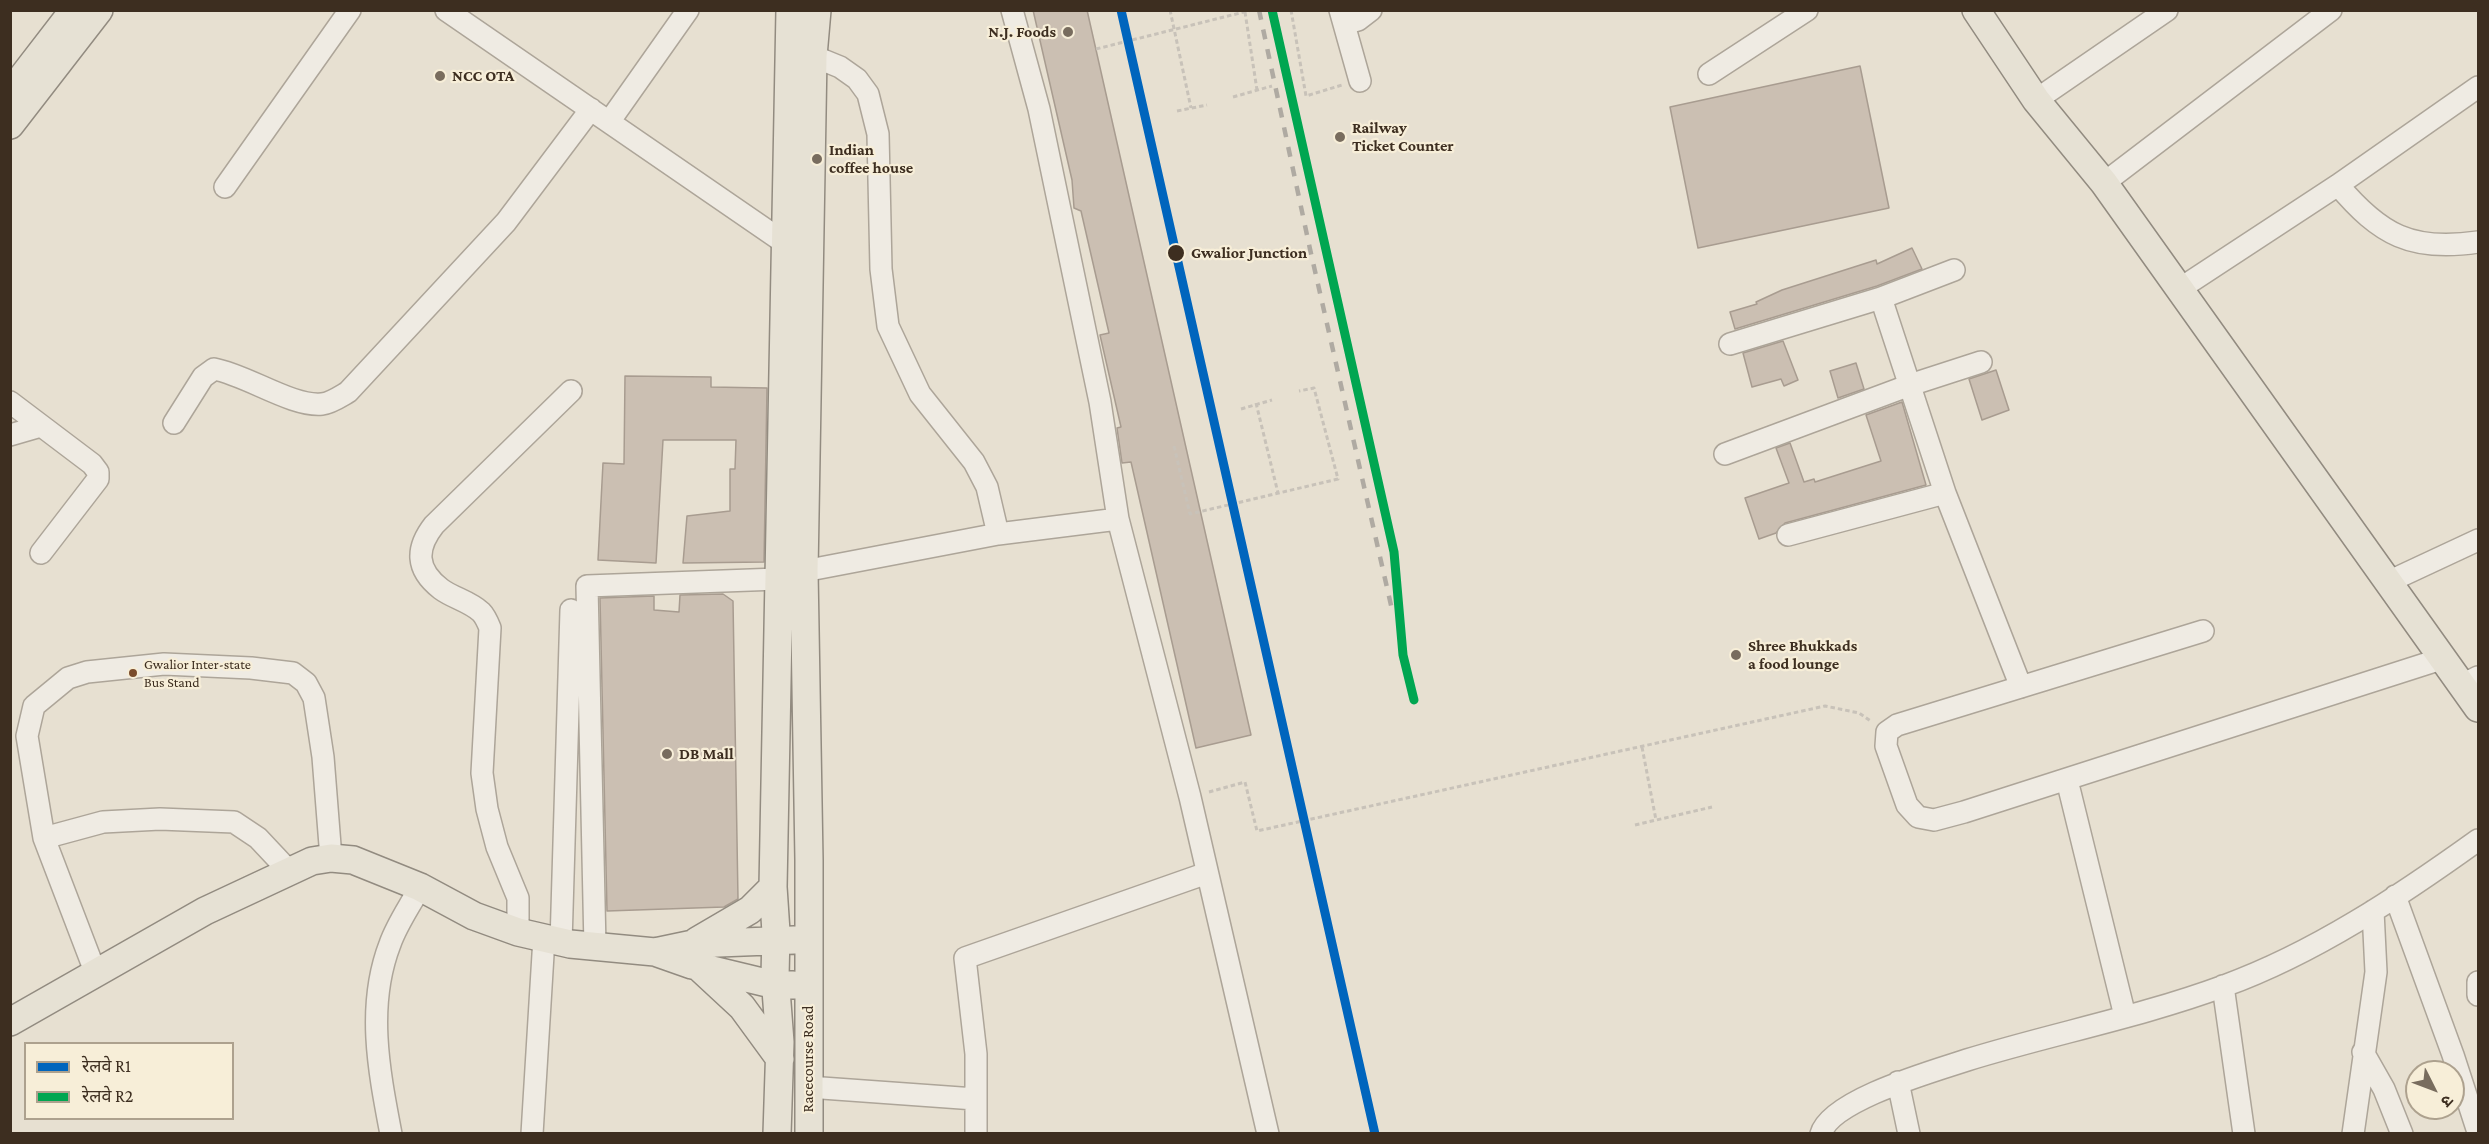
<!DOCTYPE html>
<html>
<head>
<meta charset="utf-8">
<style>
  body { margin:0 }
  #map { position:relative; width:2489px; height:1144px; overflow:hidden; background:#e7e0d1; font-family:"Crimson Pro","Noto Sans Devanagari",serif }
  canvas { display:block }
  .frame { position:absolute; inset:0; border:12px solid #3d2e20; pointer-events:none }
  .legend { position:absolute; left:24px; top:1042px; width:210px; height:78px; box-sizing:border-box; background:#f7eed8; border:2px solid #ada18e; margin:0; padding:8px 10px; list-style:none; font-size:18px; color:#3d2e20 }
  .legend li { display:flex; align-items:center; gap:12px; height:30px }
  .legend b { width:30px; border:2px solid #ada18e }
  .north { position:absolute; left:2405px; top:1060px; width:60px; height:60px; box-sizing:border-box; background:#f7eed8; border:2px solid #ada18e; border-radius:50%; rotate:132deg; font-size:16px; font-weight:700; line-height:24px; text-align:center; color:#3d2e20 }
  .north::after { content:''; display:block; margin:auto; width:21px; height:27px; background:#786c5e; clip-path:polygon(50% 0,100% 100%,50% 72%,0 100%) }
</style>
</head>
<body>
<div id="map">
<canvas width="2489" height="1144"></canvas>
<div class="frame"></div>
<ul class="legend">
<li><b style="height:8px;background:#0065bd"></b>रेलवे R1</li>
<li><b style="height:8px;background:#00a651"></b>रेलवे R2</li>
</ul>
<div class="north">उ</div>
</div>
<script>
const context = document.querySelector('canvas').getContext('2d');
context.lineJoin = 'round';
function paint(path, color) {
  context.fillStyle = color;
  context.fill(path, 'evenodd');
}
function strokePath(path, color, width, dash) {
  context.strokeStyle = color;
  context.lineWidth = width;
  context.lineCap = dash ? 'butt' : 'round';
  context.setLineDash(dash || []);
  context.stroke(path);
}
function label(font, color, halo, rows, align = 'center') {
  context.font = font + ' "Crimson Pro",serif';
  context.lineWidth = 4.5;
  context.setLineDash([]);
  context.textBaseline = 'middle';
  context.strokeStyle = halo;
  context.fillStyle = color;
  for (const [text, x, y, turn = 0] of rows) {
    context.save();
    context.translate(x, y);
    context.rotate((+turn || 0) * Math.PI / 180);
    context.textAlign = isNaN(turn) ? turn : align;
    if (halo) context.strokeText(text, 0, 0);
    context.fillText(text, 0, 0);
    context.restore();
  }
}
const building = new Path2D(`
  M1033,10H1087L1251,735L1196,748L1131,462L1122,463L1117,428L1121,427L1100,335L1109,333L1081,211L1074,208L1072,180Z
  M1860,66L1889,208L1698,248L1670,107Z
  M1912,248L1922,269L1877,286L1735,329L1730,312L1757,304L1756,302L1782,290L1876,260L1877,264Z
  M1783,341L1798,380L1784,386L1781,379L1752,387L1743,353Z
  M1856,363L1864,389L1838,398L1830,371Z
  M1996,370L2009,410L1982,420L1969,379Z
  M625,376L711,377V387L767,388L764,562L683,563L687,516L730,511V469H735L736,440H663L656,563L598,560L603,463L624,464Z
  M1902,402L1926,485L1785,523L1776,533L1759,539L1745,498L1789,483L1776,448L1790,443L1804,482L1814,479L1815,482L1881,461L1866,415Z
  M723,594L733,601L738,899L724,907L607,911L600,598L654,596V610L679,612L680,595Z`);
paint(building, '#cbbfb2');
strokePath(building, '#a89c90', 1.5);
const minor = new Path2D(`
  M446,10L785,243
  M1012,10L1039,109L1100,402L1118,519L1190,797L1268,1134
  M1340,10L1360,81
  M1344,24L1358,20L1371,10
  M813,56L840,67L857,79L868,94L878,134L881,269L888,326L920,394L974,462L987,487L998,534
  M1709,74L1807,10
  M2036,100L2167,10
  M609,122L688,10
  M2104,183L2331,10
  M2338,185C2380,235 2412,252 2478,242
  M225,187L350,10
  M2178,290L2338,185L2478,87
  M1881,298L1945,493
  M1730,344L1881,298L1954,270
  M10,402L92,464L98,472V479L41,553
  M174,423L203,377L214,369C247,375 292,407 322,404C331,403 341,396 348,392L506,222L591,109
  M10,435L41,426
  M1725,454L1910,385L1981,362
  M1788,535L1945,493L2021,687
  M804,571L998,534L1118,519
  M2388,582L2478,540
  M2203,631L1897,725L1887,732L1886,746L1907,805L1918,817L1934,820L1964,812L2441,659
  M2462,685L2478,677
  M2067,780L2125,1016
  M44,838L103,822L160,819L234,822L258,838L289,871
  M2395,896L2453,1055L2478,1132
  M518,932V898L497,847L487,809L482,773L490,628C488,623 485,616 481,612C469,601 453,598 441,589C415,569 416,548 434,525L571,391
  M561,943L571,610
  M595,947L587,586L778,579
  M96,974L44,838L27,736L34,706L68,678L87,672L164,664L251,668L293,673L306,683L314,698L323,757L331,858
  M2478,982V995
  M2223,986L2244,1134
  M2363,1052L2384,1089L2402,1134
  M1898,1082L1909,1134
  M808,1087L975,1099
  M391,1134C379,1071 366,1006 390,944C397,924 410,906 420,887
  M532,1134L544,938
  M976,1134V1054L965,958L1207,873
  M1821,1134C1830,1100 1934,1071 1967,1060C2051,1034 2140,1017 2224,986C2315,953 2400,896 2478,840
  M2353,1134L2376,972L2373,911`);
const major = new Path2D(`
  M1976,10L2036,100L2104,183L2478,708
  M10,93L74,10
  M10,125L99,10
  M697,941L750,910L773,887
  M655,952L693,944L794,940
  M701,969L742,1007L780,1059
  M10,1022L205,911L312,861L331,858L353,860L420,887L474,916L518,932L570,944L655,952L692,965L775,985H793
  M777,1134L780,1042L775,977L776,932L773,887L790,10
  M809,1134V860L804,571L813,56L817,10`);
strokePath(minor, '#ada599', 24);
strokePath(major, '#928b80', 30);
strokePath(new Path2D(`
  M1170,10L1191,108
  M1291,10L1306,96L1342,85
  M1245,12L1257,90
  M1096,49L1252,10
  M1233,97L1272,86
  M1177,111L1207,105
  M1256,403L1278,493
  M1241,409L1272,400
  M1174,446L1190,514L1338,479L1314,388L1299,391
  M1642,747L1656,820
  M1209,792L1245,782L1257,831L1825,706L1859,713L1872,722
  M1635,825L1712,807`), '#c8c2b9', 3, [4.5, 3]);
strokePath(minor, '#efebe3', 21);
strokePath(major, '#e6e1d4', 27);
strokePath(new Path2D(`
  M1259,10L1310,249L1393,614
  M1272,10L1394,552L1403,655L1414,700`), '#afaaa2', 4.5, [10, 10]);
strokePath(new Path2D(`
  M1121,10L1375,1134`), '#0065bd', 9);
strokePath(new Path2D(`
  M1272,10L1394,552L1403,655L1414,700`), '#00a651', 9);
for (const [x, y, r, color] of [
  [1068,32,6,"#786c5e"],
  [440,76,6,"#786c5e"],
  [1340,137,6,"#786c5e"],
  [817,159,6,"#786c5e"],
  [1176,253,9,"#3d2e20"],
  [1736,655,6,"#786c5e"],
  [133,673,5,"#7a4b2a"],
  [667,754,6,"#786c5e"]
]) {
  const dot = new Path2D();
  dot.arc(x, y, r, 0, 2 * Math.PI);
  context.fillStyle = color;
  context.fill(dot);
  strokePath(dot, '#f7eed8', 2);
}
label('14px', '#3d2e20', '#f7eed8', [
  ["Gwalior Inter-state",144,665],
  ["Bus Stand",144,683]
], 'left');
label('bold 16px', '#3d2e20', '#f7eed8', [
  ["N.J. Foods",1056,32,"right"],
  ["NCC OTA",452,76],
  ["Railway",1352,128],
  ["Ticket Counter",1352,146],
  ["Indian",829,150],
  ["coffee house",829,168],
  ["Shree Bhukkads",1748,646],
  ["a food lounge",1748,664],
  ["DB Mall",679,754]
], 'left');
label('bold 16px', '#3d2e20', '#f7eed8', [
  ["Gwalior Junction",1191,253]
], 'left');
label('16px', '#3d2e20', '#f7eed8', [
  ["Racecourse Road",808,1059,-90]
]);
</script>
</body>
</html>
